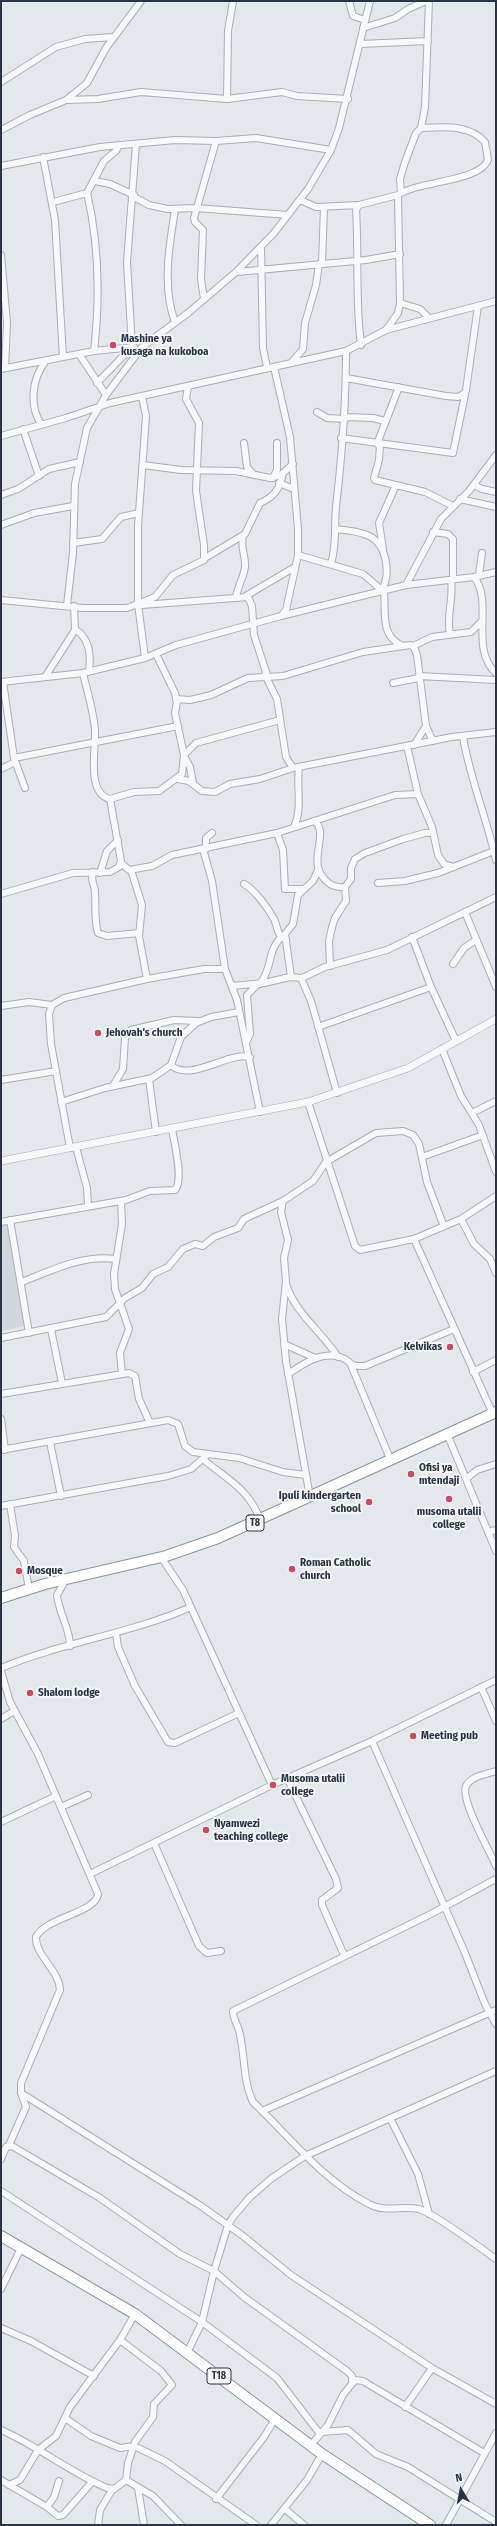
<!DOCTYPE html>
<html>
<head>
<meta charset="utf-8">
<style>
  body { margin:0 }
  #map { position:relative; width:497px; height:2526px; overflow:hidden; background:#e4e7ec; font-family:"Fira Sans Condensed",sans-serif }
  canvas { display:block }
  .frame { position:absolute; inset:0; border:2px solid #2b3445; pointer-events:none }
  .north { position:absolute; left:441px; top:2470px; width:40px; height:40px; -webkit-text-stroke:3px #f4f6f9; paint-order:stroke; rotate:350deg; font-size:11px; font-weight:700; line-height:16px; text-align:center; color:#2b3445 }
  .north::after { content:''; display:block; margin:auto; width:14px; height:18px; background:#2b3445; clip-path:polygon(50% 0,100% 100%,50% 72%,0 100%) }
</style>
</head>
<body>
<div id="map">
<canvas width="497" height="2526"></canvas>
<div class="frame"></div>
<div class="north">N</div>
</div>
<script>
const context = document.querySelector('canvas').getContext('2d');
context.lineJoin = 'round';
function paint(path, color) {
  context.fillStyle = color;
  context.fill(path, 'evenodd');
}
function strokePath(path, color, width, dash) {
  context.strokeStyle = color;
  context.lineWidth = width;
  context.lineCap = dash ? 'butt' : 'round';
  context.setLineDash(dash || []);
  context.stroke(path);
}
function label(font, color, halo, rows, align = 'center') {
  context.font = font + ' "Fira Sans Condensed",sans-serif';
  context.lineWidth = 4;
  context.setLineDash([]);
  context.textBaseline = 'middle';
  context.strokeStyle = halo;
  context.fillStyle = color;
  for (const [text, x, y, turn = 0] of rows) {
    context.save();
    context.translate(x, y);
    context.rotate((+turn || 0) * Math.PI / 180);
    context.textAlign = isNaN(turn) ? turn : align;
    if (halo) context.strokeText(text, 0, 0);
    context.fillText(text, 0, 0);
    context.restore();
  }
}
paint(new Path2D(`
  M7,1223L26,1326L1,1331V1224Z`), '#d2d6de');
const minor = new Path2D(`
  M349,1L353,16L365,20
  M363,28L395,18L408,9L426,1
  M360,44L428,41
  M1,82L56,47L85,39L113,37
  M227,99L228,31L233,1
  M66,100L98,99L141,92L227,99L282,92L297,96L348,99
  M1,130L30,115L66,100L87,83L106,48L141,1
  M43,157L55,220L63,357
  M1,166L100,147L175,140L216,141L256,138L331,150
  M95,181L110,184L134,195
  M87,193C99,244 100,299 94,351
  M401,193C423,181 480,181 488,160L485,142C469,124 443,127 421,128
  M134,197L149,205L168,209L196,208L288,215
  M300,200L316,207L359,205
  M53,202L87,193L104,161L116,151L119,145
  M261,247L263,348L267,367
  M1,255L7,323L5,368
  M322,263L324,207
  M237,272L366,260L400,254
  M204,299L201,279L203,230L195,222L194,218L216,141
  M400,303L420,309L428,317
  M175,322C162,288 169,246 175,210
  M386,330L398,313L400,303L398,195L401,193L400,179L404,165L416,133L421,128L425,107L429,1
  M361,345C355,300 359,255 356,210L359,205L398,195
  M79,354L106,395
  M292,362L303,349L305,323L316,285L319,264
  M274,367L290,437L298,529V555L286,610L281,616
  M1,369L94,351L134,347
  M346,378L446,396L458,397L465,393
  M97,383L132,347L127,262L136,144
  M142,397L146,416L138,526V604L145,658
  M317,412L327,418L345,419
  M345,417L373,418L385,421
  M41,424C29,406 32,379 45,362
  M23,429L39,476
  M1,436L66,418L110,403L346,351L386,330L496,301
  M341,438L453,453L466,390L478,306
  M244,443L247,467L254,475
  M377,444L399,387
  M380,445L379,460L374,478L375,480L425,492L453,506
  M143,465L181,470L236,471L270,478L281,475L293,464
  M273,478L277,470V443
  M279,483L294,489
  M474,485L482,489L496,492
  M1,495L18,489L49,469L80,462
  M460,499L496,507
  M1,525L34,513L73,506
  M336,529C346,530 358,531 367,535C387,543 391,573 382,590
  M433,532L448,534L453,539V580
  M73,543L102,539L121,517L139,513
  M383,549L379,523L396,485
  M298,555L363,574L384,592C386,612 380,635 401,645
  M205,558L245,534L260,503C274,497 280,489 283,473
  M331,564C337,544 334,527 336,507C342,455 346,403 346,351
  M479,575L482,553
  M474,577C494,601 469,649 496,673
  M406,585L441,519L469,491L496,455
  M236,597C238,586 244,576 245,567C246,556 240,547 243,536
  M244,597L295,567
  M1,600L83,608H127L155,597L173,575L204,560V545L196,491L199,423L186,399L188,386
  M67,605L73,553L75,484L87,428L106,395L142,347L188,313L236,272L274,233L308,189L331,150L339,128L370,1
  M142,605L248,597L252,606L254,635L267,675
  M75,629C90,639 91,655 89,671
  M450,634C446,614 454,598 451,580
  M413,646L432,637L471,632L481,622
  M83,673C87,691 94,712 95,731C96,748 86,794 110,799L134,792L159,791L182,774L184,755L175,713L177,702L175,693L156,654
  M265,675L277,699L286,757L293,768
  M419,676L496,680
  M45,677L75,630L74,606
  M1,682L83,673L145,658L176,645L281,616L406,585L474,577L496,572
  M3,682L14,758L25,788
  M393,683L419,678
  M176,699L190,700L211,695L248,678L283,676L363,652L410,645L414,647L417,655L426,726L433,741
  M463,737C470,779 487,819 496,860
  M414,745L426,726
  M407,746L418,794L432,827L438,855L444,864L454,867
  M184,755L196,743L280,720
  M184,756L190,767L193,783
  M14,758L178,726
  M1,769L15,762
  M178,779L189,781L202,791L215,792L230,784L260,779L293,768L452,737L496,732
  M314,821C332,833 302,865 330,884C335,888 340,886 345,888
  M294,827C303,808 296,788 299,768
  M277,833L283,850L285,889H303
  M203,849L212,881L225,969L237,1000L260,1112
  M206,849V838L212,833
  M121,863L129,870L152,866L172,855L277,833L395,795L418,794
  M131,870L142,905L139,936L147,979
  M93,872C90,884 95,882 95,893C96,907 94,919 98,933L107,936L139,933
  M100,873L107,851L118,840
  M378,883L405,881L438,873L494,851
  M244,884C255,890 268,908 274,919C278,927 276,935 286,940
  M1,894L73,873L110,872L119,867L121,861L110,799
  M465,912L496,987
  M412,937L431,987L456,1041
  M453,964L464,948L476,940
  M330,966L329,941L332,927L335,918L346,901L345,887L351,879V868L355,859L365,853L403,839L425,833H433
  M291,977L285,934L293,924L298,895L313,881L318,870
  M301,978L311,1001L337,1093
  M260,984C274,965 266,954 281,937
  M232,986L264,983L290,977L302,978L325,967L387,950L496,897
  M1,1006L29,1002L52,1005
  M318,1027L431,987
  M246,1043L250,1034L247,995L258,984
  M442,1049L461,1096L479,1125L496,1172
  M171,1065C189,1083 230,1051 250,1057
  M149,1079L156,1132
  M1,1080L56,1071
  M113,1086L123,1069L125,1038L131,1030L174,1020L198,1021
  M61,1102L105,1088L152,1078L171,1065L181,1037L196,1023L211,1017L239,1012
  M308,1102L355,1246L360,1250L414,1239L461,1219L496,1196
  M472,1113L496,1101
  M76,1147L87,1188L88,1205
  M70,1148L51,1044L49,1014L52,1005L64,998L147,979L204,969H225
  M422,1157L483,1135
  M121,1201L122,1224L114,1274L115,1289L129,1329L120,1353L122,1374
  M461,1219L474,1244L490,1259L496,1273
  M10,1220L29,1333
  M1,1222L126,1200L150,1191L175,1190C184,1180 174,1142 172,1129
  M414,1239L493,1414
  M22,1282C52,1270 82,1255 115,1259
  M286,1284C295,1313 322,1332 338,1357
  M51,1329L62,1383
  M1,1338L106,1317L125,1298L142,1288L153,1274L168,1267L183,1249L195,1244L203,1246L214,1237L238,1228L244,1219L283,1201
  M284,1344L315,1358
  M351,1365L391,1461
  M473,1372L496,1360
  M288,1374C303,1364 321,1351 340,1357C353,1361 347,1367 365,1366L454,1329
  M1,1394L129,1373L135,1376L139,1399L150,1423
  M1,1419L5,1450
  M448,1436L496,1551
  M50,1442L61,1496
  M1,1450L168,1420L178,1424L185,1446L193,1452L239,1458L283,1472L305,1475
  M204,1460C227,1479 250,1490 260,1520
  M466,1479L477,1470L496,1464
  M310,1497L286,1361L282,1319L286,1281L284,1258L288,1240L281,1212L283,1201L313,1181L326,1162L376,1133L403,1131L413,1135L419,1144L427,1182L443,1224
  M10,1504L15,1536L14,1547L24,1561L29,1589
  M1,1506L168,1476L191,1469L207,1455
  M488,1532L496,1530
  M161,1557L183,1590L272,1785
  M66,1579L57,1595C59,1614 70,1628 70,1646
  M116,1633L118,1647L135,1686L168,1742L175,1743L239,1713
  M1,1668C63,1642 130,1634 191,1607
  M1,1671L10,1702L38,1754L98,1894C96,1913 46,1917 36,1937C35,1956 59,1969 60,1990L21,2083V2093L26,2107L9,2145
  M481,1687L496,1721
  M1,1719L14,1711
  M372,1741L465,1953L485,2004L496,2024
  M496,1771C487,1774 471,1776 466,1786C460,1800 490,1851 496,1866
  M287,1778L336,1879L338,1888L322,1900V1905L344,1955
  M61,1807L88,1795
  M1,1822L56,1796
  M154,1843L199,1946L207,1953L221,1951
  M90,1874L272,1785L372,1741L496,1680
  M496,1879L431,1914L233,2011C233,2020 239,2026 240,2035C245,2057 243,2081 253,2102C290,2137 322,2180 369,2204C385,2213 402,2205 419,2209C434,2213 482,2249 496,2259
  M21,2093L201,2206L243,2236L291,2275L432,2368L496,2404
  M262,2111L496,2010
  M390,2118L418,2174L429,2214
  M1,2159L6,2147L12,2146L100,2198L180,2254L214,2271L244,2297L347,2371L352,2376V2381
  M1,2191L202,2322L277,2378L320,2434
  M1,2289L22,2246
  M1,2328L31,2341L94,2376
  M120,2340L161,2371L172,2385L154,2404L153,2417L135,2442L128,2463L126,2480
  M188,2351L202,2322L214,2271L228,2225L233,2217L250,2197L272,2178L305,2156L496,2071
  M405,2407L432,2368
  M65,2418L91,2436L120,2448L134,2446L165,2461L256,2525
  M1,2430C38,2446 69,2472 107,2488L114,2489L126,2480L153,2496L181,2525
  M322,2432L348,2430L376,2454L408,2467L496,2522
  M311,2445L328,2425L343,2395L355,2380L363,2381L484,2453
  M1,2480L47,2507L58,2516L63,2515L92,2482
  M9,2485L20,2480L38,2450L56,2436L70,2407L120,2340L135,2314
  M138,2488L144,2525
  M216,2499L264,2437L275,2419
  M47,2507L54,2497L59,2481
  M285,2509L304,2525
  M98,2525L100,2510L112,2490
  M271,2525L307,2480L322,2454
  M446,2525L496,2433`);
const tertiary = new Path2D(`
  M1,1161L308,1102L408,1068L496,1019`);
const trunk = new Path2D(`
  M1,1598L45,1584L166,1556L218,1538L496,1412
  M1,2236L135,2314L322,2454L430,2525`);
strokePath(minor, '#a9aeb7', 8);
strokePath(tertiary, '#a9aeb7', 8);
strokePath(trunk, '#8b94a3', 12);
strokePath(minor, '#f7f8fa', 6);
strokePath(tertiary, '#f7f8fa', 7);
strokePath(trunk, '#fff', 10);
for (const [x, y, r, color] of [
  [113,345,4,"#d1495b"],
  [98,1033,4,"#d1495b"],
  [450,1347,4,"#d1495b"],
  [411,1474,4,"#d1495b"],
  [449,1499,4,"#d1495b"],
  [369,1502,4,"#d1495b"],
  [292,1569,4,"#d1495b"],
  [19,1571,4,"#d1495b"],
  [30,1693,4,"#d1495b"],
  [413,1736,4,"#d1495b"],
  [273,1785,4,"#d1495b"],
  [206,1830,4,"#d1495b"]
]) {
  const dot = new Path2D();
  dot.arc(x, y, r, 0, 2 * Math.PI);
  context.fillStyle = color;
  context.fill(dot);
  strokePath(dot, '#f4f6f9', 1.5);
}
for (const [x, y, w] of [
  [255,1523,18],
  [219,2376,24]
]) {
  const box = new Path2D();
  box.roundRect(x - w / 2, y - 8, w, 16, 3);
  context.fillStyle = '#f4f6f9';
  context.fill(box);
  strokePath(box, '#2b3445', 1);
}
label('bold 10px', '#2b3445', null, [
  ["T8",255,1523],
  ["T18",219,2376]
]);
label('bold 11px', '#2b3445', '#f4f6f9', [
  ["Mashine ya",121,339],
  ["kusaga na kukoboa",121,352],
  ["Jehovah's church",106,1033],
  ["Kelvikas",442,1347,"right"],
  ["Ofisi ya",419,1468],
  ["mtendaji",419,1481],
  ["Ipuli kindergarten",361,1496,"right"],
  ["school",361,1509,"right"],
  ["musoma utalii",449,1512,"center"],
  ["college",449,1525,"center"],
  ["Roman Catholic",300,1563],
  ["church",300,1576],
  ["Mosque",27,1571],
  ["Shalom lodge",38,1693],
  ["Meeting pub",421,1736],
  ["Musoma utalii",281,1779],
  ["college",281,1792],
  ["Nyamwezi",214,1824],
  ["teaching college",214,1837]
], 'left');
</script>
</body>
</html>
